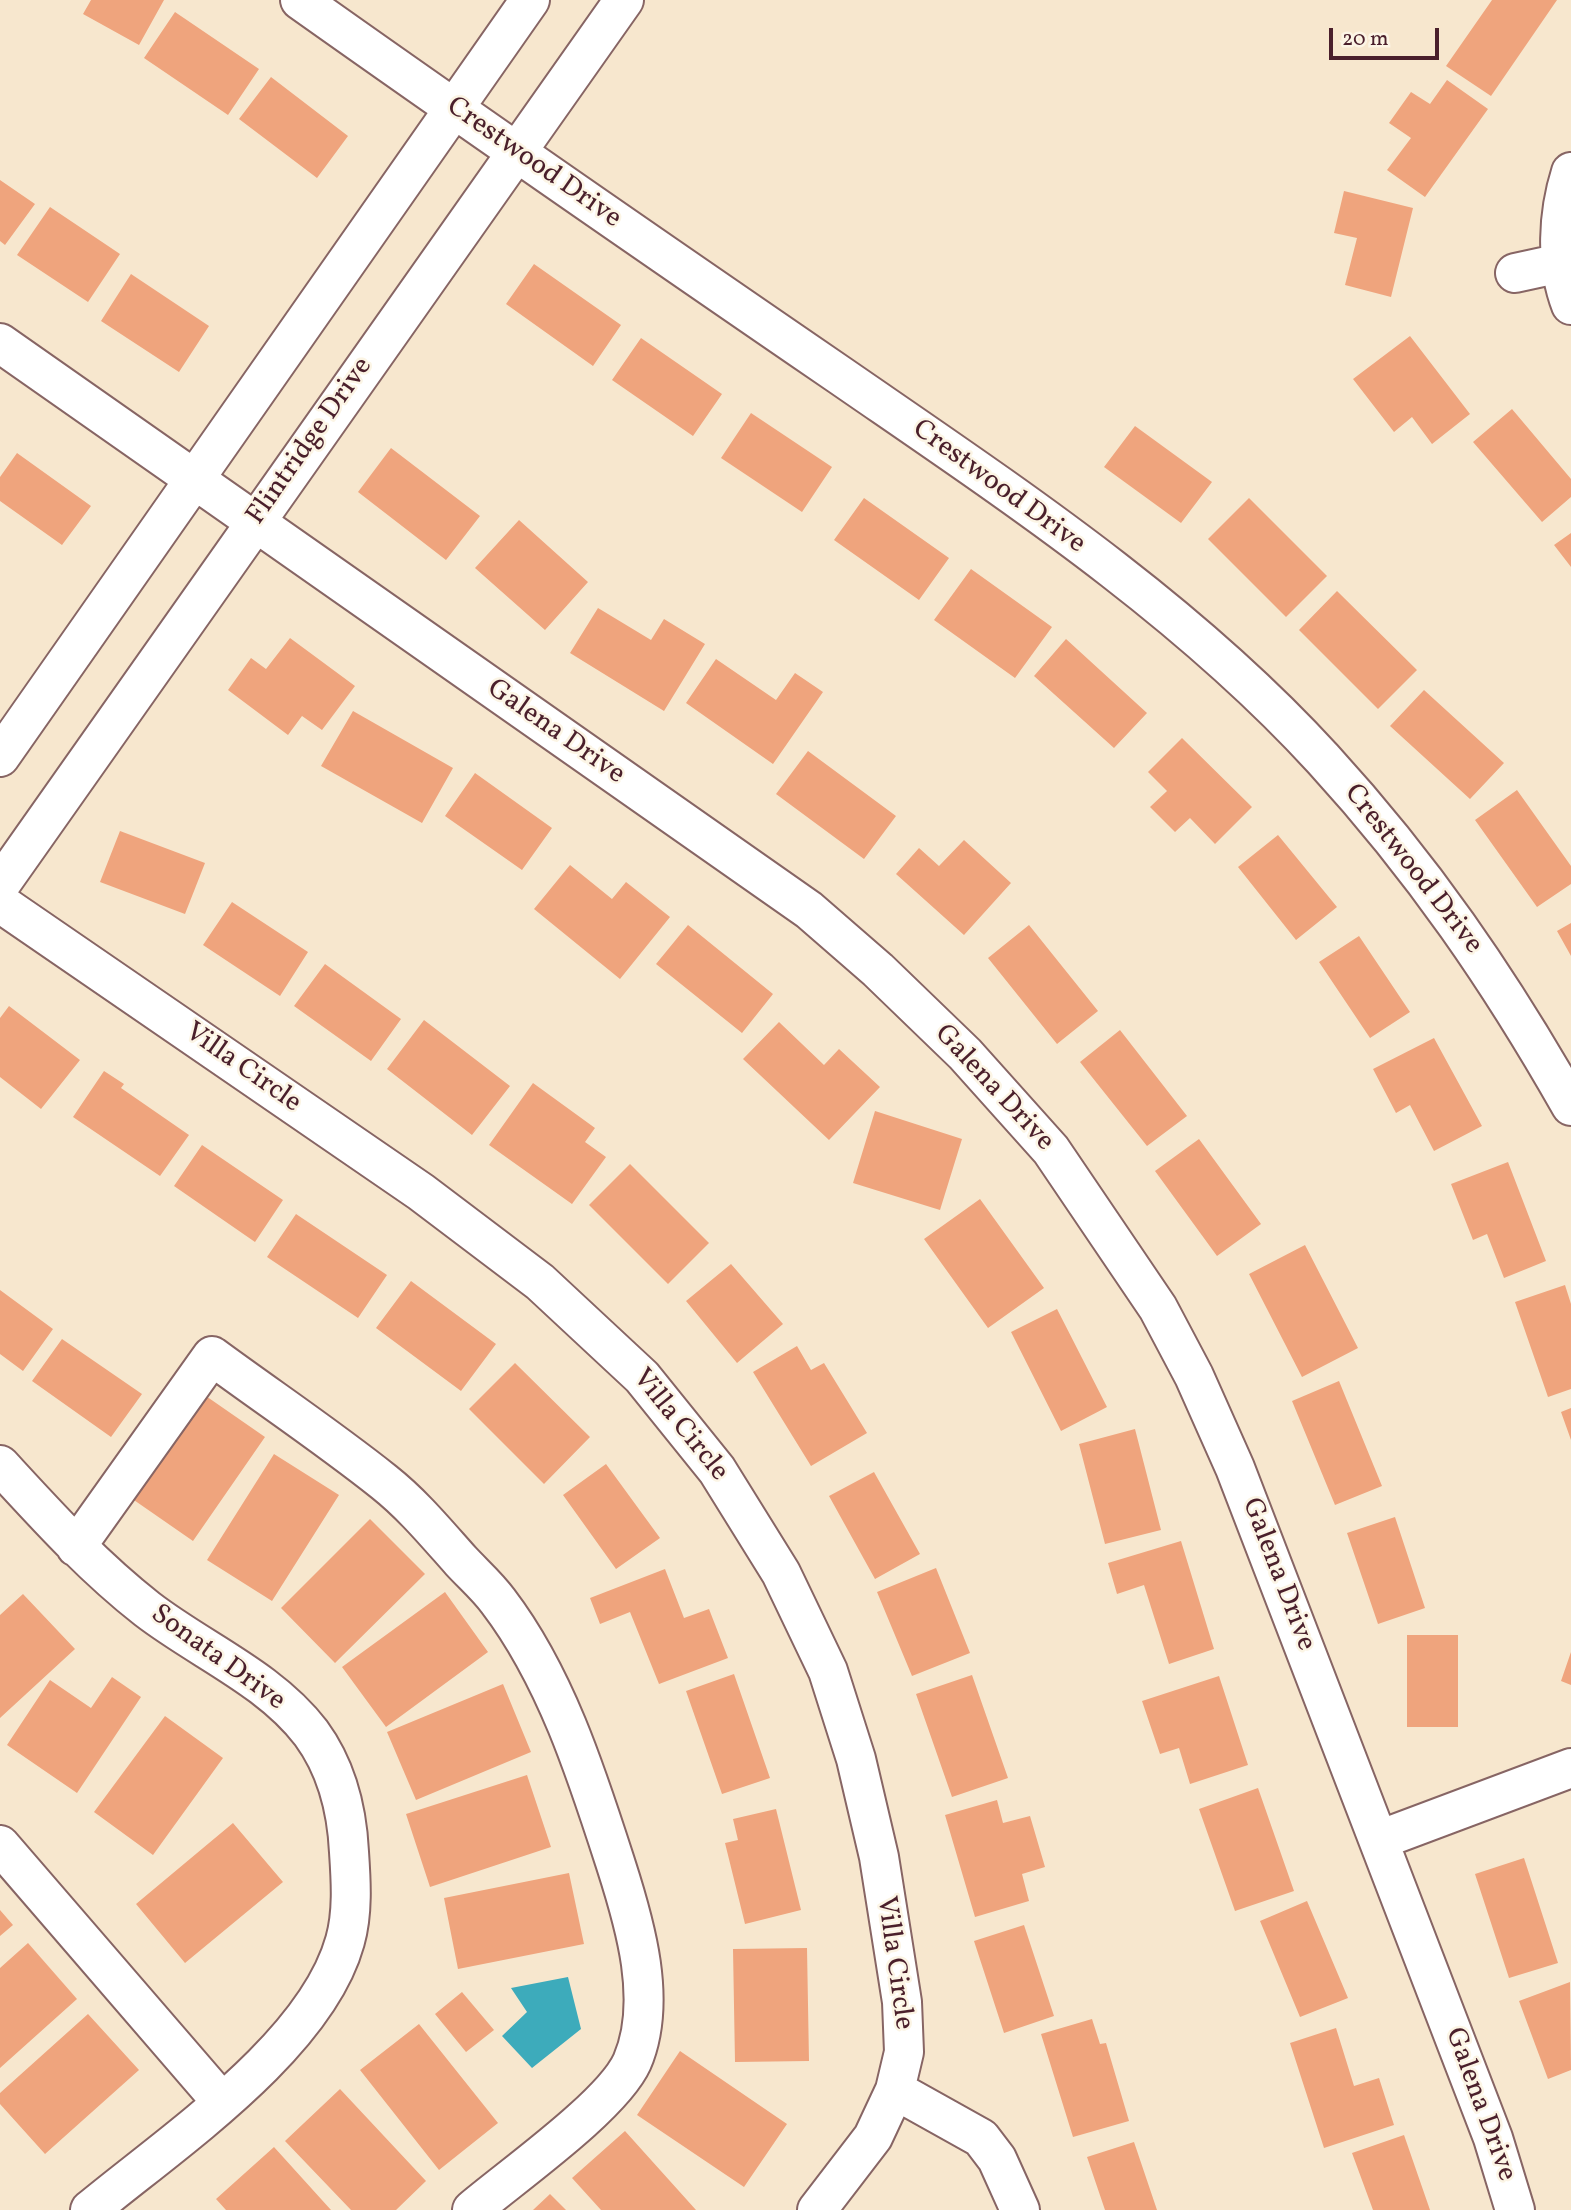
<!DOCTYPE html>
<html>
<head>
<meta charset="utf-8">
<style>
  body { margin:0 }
  #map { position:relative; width:1571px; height:2210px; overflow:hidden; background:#f7e7ce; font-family:Vollkorn,serif }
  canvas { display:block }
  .scale { position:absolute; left:1329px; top:28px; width:110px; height:32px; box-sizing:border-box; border:4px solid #4a1f2b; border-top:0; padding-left:9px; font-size:21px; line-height:24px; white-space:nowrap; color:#4a1f2b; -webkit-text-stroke:5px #fcf5e5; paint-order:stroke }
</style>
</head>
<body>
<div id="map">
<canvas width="1571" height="2210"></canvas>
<div class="scale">20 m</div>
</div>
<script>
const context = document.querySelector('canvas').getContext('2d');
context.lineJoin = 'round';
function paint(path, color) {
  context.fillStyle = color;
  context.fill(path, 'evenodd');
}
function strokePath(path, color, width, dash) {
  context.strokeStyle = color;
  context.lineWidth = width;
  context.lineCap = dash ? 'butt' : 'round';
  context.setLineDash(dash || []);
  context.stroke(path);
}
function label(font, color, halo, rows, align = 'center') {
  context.font = font + ' Vollkorn,serif';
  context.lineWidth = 5;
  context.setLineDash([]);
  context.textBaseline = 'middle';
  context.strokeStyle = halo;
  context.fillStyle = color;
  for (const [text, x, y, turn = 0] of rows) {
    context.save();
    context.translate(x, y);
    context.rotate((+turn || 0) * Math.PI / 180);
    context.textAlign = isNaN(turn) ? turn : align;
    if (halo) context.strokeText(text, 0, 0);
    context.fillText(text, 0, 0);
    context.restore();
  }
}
paint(new Path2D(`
  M568,1977L581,2029L532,2068L502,2036L527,2012L511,1988Z`), '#3dabbb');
paint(new Path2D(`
  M91,0H164L139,45L83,14Z
  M1492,0H1557L1491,96L1446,66Z
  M175,12L259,69L228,115L144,58Z
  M271,77L348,136L317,178L239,119Z
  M1447,80L1488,109L1425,197L1387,170L1411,138L1389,123L1411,92L1430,104Z
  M0,180L35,204L5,245L0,241Z
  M1344,191L1413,208L1391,297L1345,285L1357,238L1334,233Z
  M50,207L120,254L88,302L17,255Z
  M534,264L621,325L593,366L506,304Z
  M131,274L209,326L179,372L101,321Z
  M1410,336L1470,414L1432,444L1412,417L1394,432L1353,379Z
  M641,338L722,394L693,436L612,380Z
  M1512,409L1571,479V497L1542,522L1473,442Z
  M751,413L832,467L802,512L721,458Z
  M1135,426L1212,482L1181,523L1104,467Z
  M391,448L480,516L446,560L358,492Z
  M17,453L91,506L62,545L0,501V477Z
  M864,498L949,558L919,600L834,540Z
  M1249,498L1327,576L1286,617L1208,539Z
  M519,520L588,582L545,630L475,568Z
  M1571,533V567L1554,545Z
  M971,569L1052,627L1015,678L934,620Z
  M1337,591L1417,670L1378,709L1299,630Z
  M598,608L651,640L664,619L705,644L664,711L570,653Z
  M290,638L355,686L322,730L302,716L288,735L228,690L251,658L266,669Z
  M1066,639L1147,713L1114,748L1034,676Z
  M716,659L776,700L795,673L823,692L773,764L686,703Z
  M1424,690L1504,763L1470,799L1390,726Z
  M353,711L453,768L422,823L321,766Z
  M1182,738L1252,807L1215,844L1190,818L1175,832L1150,807L1167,791L1148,772Z
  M808,751L896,816L864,859L776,794Z
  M475,773L552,828L522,870L445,816Z
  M1517,790L1571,866V884L1537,907L1475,820Z
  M120,831L205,863L185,914L100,882Z
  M1278,835L1337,907L1296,940L1238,867Z
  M964,840L1011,883L964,935L896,874L919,848L939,866Z
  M570,865L612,899L626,882L670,917L620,979L534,909Z
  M232,902L308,952L280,996L203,945Z
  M1571,923V956L1557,931Z
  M688,925L773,994L742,1033L656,964Z
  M1029,925L1098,1011L1057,1044L988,958Z
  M1359,936L1410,1012L1370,1038L1319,962Z
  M325,964L401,1019L371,1061L294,1006Z
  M9,1006L80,1060L41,1109L0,1077V1018Z
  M424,1020L510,1086L472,1135L387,1069Z
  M779,1022L824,1065L839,1049L880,1087L829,1140L743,1059Z
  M1120,1030L1187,1116L1147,1146L1080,1062Z
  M1434,1038L1482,1126L1434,1151L1410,1105L1396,1113L1373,1069Z
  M104,1071L124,1084L121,1088L189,1135L160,1176L73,1117Z
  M533,1083L595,1128L585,1142L606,1157L572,1204L489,1145Z
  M875,1111L962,1139L940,1210L853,1183Z
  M1199,1139L1261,1224L1217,1256L1155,1171Z
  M202,1145L283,1200L255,1242L174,1186Z
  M1508,1162L1546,1261L1504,1278L1487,1234L1473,1240L1451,1184Z
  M630,1164L709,1243L668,1284L589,1205Z
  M980,1199L1044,1288L988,1328L924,1239Z
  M296,1214L387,1275L358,1318L267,1257Z
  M1305,1245L1358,1348L1302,1377L1249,1274Z
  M731,1264L783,1324L737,1363L686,1301Z
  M411,1281L496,1344L461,1391L376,1328Z
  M1565,1285L1571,1304V1389L1548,1397L1515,1302Z
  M0,1290L53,1329L23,1371L0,1354Z
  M1057,1309L1107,1407L1061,1431L1011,1332Z
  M62,1339L142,1394L111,1437L32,1381Z
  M797,1346L811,1370L824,1363L867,1433L811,1466L753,1372Z
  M515,1363L590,1437L544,1484L469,1409Z
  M1339,1381L1382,1486L1335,1505L1292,1401Z
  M203,1394L265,1437L193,1541L131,1498Z
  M1571,1408V1440L1561,1412Z
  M1135,1429L1161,1530L1105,1544L1079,1444Z
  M274,1454L339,1495L272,1601L207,1560Z
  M606,1464L660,1538L616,1569L563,1495Z
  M874,1472L920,1554L875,1579L829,1496Z
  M1395,1517L1425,1608L1378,1624L1347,1533Z
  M370,1519L425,1574L335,1663L281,1608Z
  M1181,1541L1214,1649L1169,1664L1144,1585L1117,1594L1108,1563Z
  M936,1568L970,1653L912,1676L877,1592Z
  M665,1569L684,1618L709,1609L728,1658L659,1684L630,1612L600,1624L590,1598Z
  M445,1592L488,1652L386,1727L342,1667Z
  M23,1594L75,1649L0,1718V1615Z
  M1407,1635H1458V1727H1407Z
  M1571,1652V1685L1561,1681Z
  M734,1674L770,1778L722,1794L686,1691Z
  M972,1675L1008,1778L952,1797L916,1694Z
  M1219,1676L1248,1765L1190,1784L1179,1748L1160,1754L1142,1701Z
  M112,1677L141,1697L77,1793L7,1745L50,1680L91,1708Z
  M503,1684L531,1752L416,1800L387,1732Z
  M165,1716L223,1758L153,1855L94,1812Z
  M527,1775L551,1847L430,1887L406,1814Z
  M1258,1788L1294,1891L1235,1911L1199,1809Z
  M997,1800L1003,1823L1030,1816L1045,1867L1022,1874L1029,1901L975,1917L945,1815Z
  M776,1809L801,1910L745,1924L725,1843L738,1840L733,1819Z
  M233,1823L283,1882L185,1963L136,1904Z
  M1524,1858L1558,1963L1509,1978L1475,1874Z
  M569,1873L584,1944L458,1969L444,1898Z
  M1307,1901L1348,1998L1300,2017L1260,1921Z
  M0,1910L13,1925L0,1936Z
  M1024,1925L1054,2016L1004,2033L974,1941Z
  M28,1943L77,1999L0,2068V1968Z
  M807,1948L809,2061L735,2062L733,1949Z
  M1570,1982L1571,2070L1548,2079L1519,2001Z
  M462,1992L494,2030L466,2052L435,2014Z
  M88,2014L139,2070L45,2154L0,2104V2093Z
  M1092,2019L1100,2044L1106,2043L1129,2121L1073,2137L1041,2034Z
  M419,2024L498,2123L439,2170L360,2070Z
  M1336,2028L1354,2086L1379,2078L1394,2125L1324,2148L1290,2043Z
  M680,2051L787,2124L744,2187L637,2115Z
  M340,2089L426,2181L396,2210H351L285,2141Z
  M625,2131L696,2210H601L572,2178Z
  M1404,2135L1430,2210H1373L1352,2153Z
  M1134,2142L1157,2210H1105L1087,2157Z
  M274,2147L331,2210H226L216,2199Z
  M550,2194L566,2210H533Z`), '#efa47d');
const minor = new Path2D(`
  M300,0C479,127 660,252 841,376C1009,492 1184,607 1323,759C1422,867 1499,979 1571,1106
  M1571,172C1558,213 1555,264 1571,305
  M1515,273L1561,263
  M0,343L809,910L878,970L965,1054L1051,1150L1158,1308L1194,1376L1235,1468L1493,2138L1515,2210
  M0,757L530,0
  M0,885L624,0
  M0,903L421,1192L540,1282L642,1377L717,1470L781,1573L828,1671L856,1759L879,1857L902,2002L904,2052L895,2090L873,2137L817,2210
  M0,1465C47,1516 92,1566 147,1609C200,1650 269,1678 311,1733C336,1767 347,1810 349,1852C351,1881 353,1913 345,1941C316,2046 172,2142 90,2210
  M76,1547L212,1356C269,1398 329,1438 384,1482C413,1505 436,1533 461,1561C473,1574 487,1586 498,1601C556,1677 587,1775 616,1865C635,1924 658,2002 632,2062C612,2106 512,2176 472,2210
  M1379,1840L1571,1768
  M0,1845L221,2101
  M895,2090L981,2138L997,2159L1020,2210`);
strokePath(minor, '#876564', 42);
strokePath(minor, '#fff', 38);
label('28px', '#4a1f2b', '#fcf5e5', [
  ["Crestwood Drive",533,164,35],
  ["Flintridge Drive",311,442,-55],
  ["Crestwood Drive",998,488,36],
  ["Galena Drive",555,733,35],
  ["Crestwood Drive",1412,870,52],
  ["Villa Circle",242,1069,35],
  ["Galena Drive",993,1089,47],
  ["Villa Circle",679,1426,51],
  ["Galena Drive",1277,1575,69],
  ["Sonata Drive",217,1659,36],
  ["Villa Circle",893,1963,82],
  ["Galena Drive",1479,2105,70]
]);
</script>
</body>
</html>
